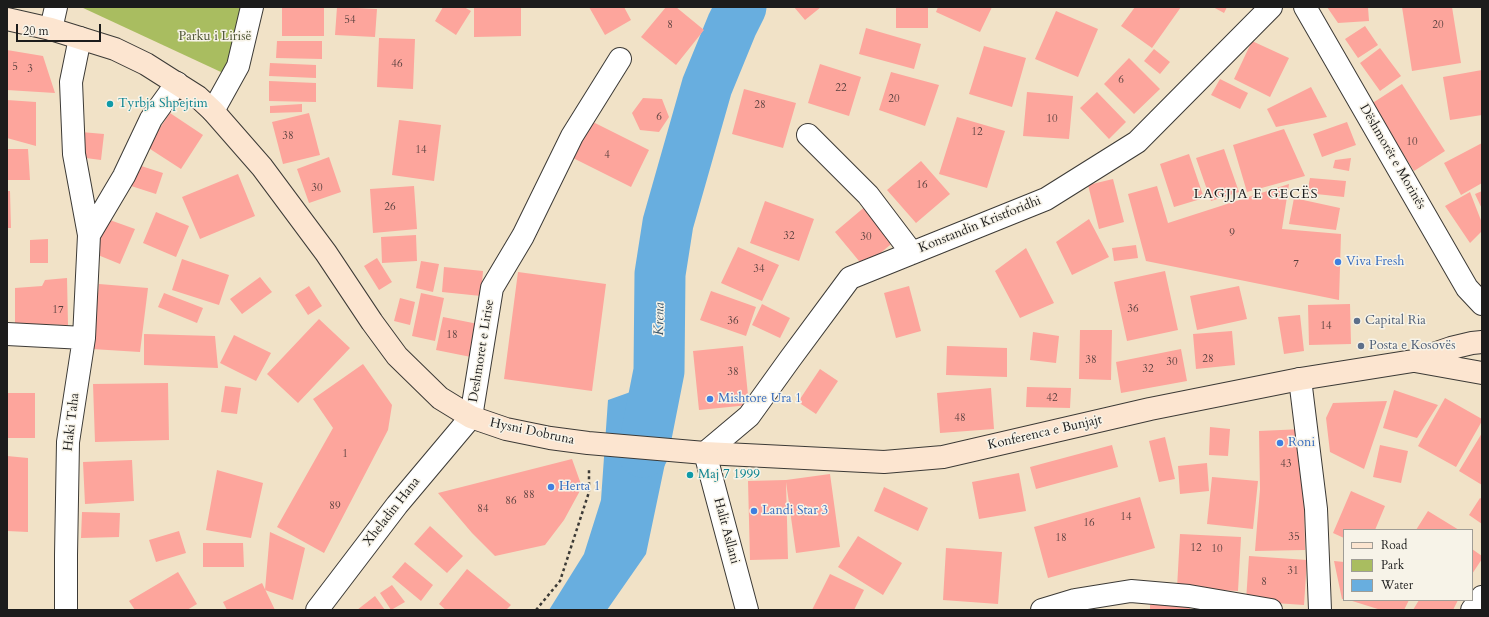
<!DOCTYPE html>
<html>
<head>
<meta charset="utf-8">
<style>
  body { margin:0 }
  #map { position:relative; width:1489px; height:617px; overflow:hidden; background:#f1e2c7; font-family:Cardo,serif }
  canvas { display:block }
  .frame { position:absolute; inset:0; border:8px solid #1c1c1c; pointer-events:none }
  .legend { position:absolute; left:1343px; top:529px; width:130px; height:72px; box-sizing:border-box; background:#f7f3e8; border:1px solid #9f9d96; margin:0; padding:5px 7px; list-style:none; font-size:12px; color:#1c1c1c }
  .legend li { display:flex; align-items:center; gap:8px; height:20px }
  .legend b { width:20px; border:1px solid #9f9d96 }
  .scale { position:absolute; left:16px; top:24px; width:85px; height:18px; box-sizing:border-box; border:2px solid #1c1c1c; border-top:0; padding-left:5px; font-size:12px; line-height:14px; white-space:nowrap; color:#1c1c1c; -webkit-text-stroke:3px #f7f3e8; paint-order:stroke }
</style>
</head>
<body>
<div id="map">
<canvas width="1489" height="617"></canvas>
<div class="frame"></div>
<ul class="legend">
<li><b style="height:5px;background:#fce5d0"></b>Road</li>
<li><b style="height:11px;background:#a9bd60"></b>Park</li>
<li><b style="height:11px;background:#68aedf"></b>Water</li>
</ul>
<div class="scale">20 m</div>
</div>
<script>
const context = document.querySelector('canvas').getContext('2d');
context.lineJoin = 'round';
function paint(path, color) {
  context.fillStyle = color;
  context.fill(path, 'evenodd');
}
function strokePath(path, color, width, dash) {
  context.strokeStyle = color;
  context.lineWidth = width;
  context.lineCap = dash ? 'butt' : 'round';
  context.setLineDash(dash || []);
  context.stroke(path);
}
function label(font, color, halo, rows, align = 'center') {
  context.font = font + ' Cardo,serif';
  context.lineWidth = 3;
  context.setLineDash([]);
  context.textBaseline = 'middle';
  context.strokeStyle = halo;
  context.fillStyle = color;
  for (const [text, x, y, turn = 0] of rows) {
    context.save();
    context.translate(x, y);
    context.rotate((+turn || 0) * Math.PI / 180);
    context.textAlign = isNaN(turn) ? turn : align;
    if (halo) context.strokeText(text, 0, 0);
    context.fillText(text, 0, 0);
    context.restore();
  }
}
paint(new Path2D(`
  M81,7H251L236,79Z`), '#a9bd60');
paint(new Path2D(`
  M684,373L646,554L607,610H549L584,554L601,500L608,400Z`), '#68aedf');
strokePath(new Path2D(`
  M643,452L659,371L660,274L668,223L707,86L732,25L741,7`), '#68aedf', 51);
paint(new Path2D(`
  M282,7H324V36H282Z
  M337,7L377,9L375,37L335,35Z
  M443,7H464L471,11L456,35L435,21Z
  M474,7H521V36L474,37Z
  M589,7H624L631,20L605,35Z
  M666,7H676L704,30L676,65L641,37Z
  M794,7H821L805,20Z
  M896,7H928V28H896Z
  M938,7H992L980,32L936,12Z
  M1135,7H1181L1152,48L1121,26Z
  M1213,7H1227L1224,13Z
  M1327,7H1368L1369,21L1338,23Z
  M1402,7H1452L1461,63L1412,71Z
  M1056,11L1098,29L1078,77L1035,59Z
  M1365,26L1378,45L1358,58L1345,39Z
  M866,28L921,44L914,69L859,54Z
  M379,38L415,39L413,89L377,87Z
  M277,41H322V59L276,58Z
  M1252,41L1289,58L1270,97L1234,79Z
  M984,46L1026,58L1012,107L969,94Z
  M1380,48L1401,76L1380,91L1360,63Z
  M1154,49L1170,62L1160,74L1144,61Z
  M7,50L43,56L55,93L7,90Z
  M1129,58L1160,89L1134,114L1104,84Z
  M270,63L316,65V78L269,76Z
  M820,64L861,77L849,116L808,103Z
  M1482,70V115L1450,120L1443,77Z
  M891,72L939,85L925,126L879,110Z
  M1220,79L1248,93L1240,109L1211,95Z
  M269,81L316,83V102L269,101Z
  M1402,84L1445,151L1414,171L1371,104Z
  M1311,87L1327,117L1276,127L1267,109Z
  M744,89L796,103L783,148L732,134Z
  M1027,92L1073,96L1069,139L1023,136Z
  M1097,92L1126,122L1109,139L1080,108Z
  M643,98L662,99L669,117L659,132L640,130L632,113Z
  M7,100L36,102V146L7,138Z
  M302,104V112L270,113V106Z
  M170,113L203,135L181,169L147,147Z
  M309,113L320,155L283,164L272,122Z
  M957,117L1005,131L987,188L939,174Z
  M399,120L441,125L434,181L392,175Z
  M591,121L649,150L631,187L573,158Z
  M1347,122L1356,145L1322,157L1313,134Z
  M1284,129L1305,176L1247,192L1233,145Z
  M81,132L104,134L101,160L78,157Z
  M1482,143V183L1461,195L1444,163Z
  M7,149H28L30,180H7Z
  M1224,149L1239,192L1211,201L1196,158Z
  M1189,154L1204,198L1174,207L1160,164Z
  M329,157L341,192L309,203L297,169Z
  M1351,158L1349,171L1333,168L1335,160Z
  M921,161L950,194L916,223L887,190Z
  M135,164L163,173L156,194L128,185Z
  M238,174L255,216L200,239L182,197Z
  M1310,178L1346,181L1344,197L1307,193Z
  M1113,179L1124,222L1099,229L1088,185Z
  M1289,184L1282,229L1341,234L1339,300L1146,261L1128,194L1157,186L1168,223Z
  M414,186L417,229L373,233L370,189Z
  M7,191H10L11,228H7Z
  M1482,191V209L1475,194Z
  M1470,192L1482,223V231L1470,243L1445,206Z
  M1294,198L1340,208L1336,230L1289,224Z
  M765,201L814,219L799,261L750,243Z
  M867,205L896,240L864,267L835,232Z
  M156,212L189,226L176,257L143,243Z
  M107,219L135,229L120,264L93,253Z
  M1089,219L1109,257L1072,275L1056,242Z
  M416,235L417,261L382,263L381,237Z
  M48,239V263H30V240Z
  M1136,245L1138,258L1114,261L1112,248Z
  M738,247L779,265L762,301L721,283Z
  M1026,248L1054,303L1020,318L995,271Z
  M377,258L392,282L379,290L364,266Z
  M182,259L229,275L219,305L172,290Z
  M421,261L439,264L433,292L416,288Z
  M444,267L483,271L481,296L442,292Z
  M1165,271L1178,330L1127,341L1114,282Z
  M518,272L606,284L592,391L504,379Z
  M260,277L272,292L242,314L230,299Z
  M67,278L68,325L15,324V288L42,286L45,280Z
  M99,284L148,288L140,352L92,349Z
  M309,286L322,306L308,315L295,295Z
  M909,286L921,331L896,338L884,293Z
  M1239,286L1247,319L1197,330L1190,296Z
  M711,291L756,307L746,336L700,320Z
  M164,293L203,308L197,323L158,307Z
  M421,293L444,298L435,341L412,336Z
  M400,298L415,302L410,325L394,321Z
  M762,304L790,318L780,338L752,325Z
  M1350,304L1351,344L1309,345L1308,305Z
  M1300,315L1304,351L1284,354L1278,317Z
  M443,317L483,325L476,358L436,350Z
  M319,319L350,348L298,403L267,374Z
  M1080,330H1112L1111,380L1079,379Z
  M1232,331L1235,365L1196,369L1193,334Z
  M1033,332L1059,336L1056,363L1030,360Z
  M144,334L215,336L218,368L144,365Z
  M234,335L271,353L256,381L220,363Z
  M743,346L749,405L699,410L693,351Z
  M947,346L1007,348V377L946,375Z
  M1181,349L1187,381L1121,393L1116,362Z
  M363,364L392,405L388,430L324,553L277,527L333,428L313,399Z
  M820,369L838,381L816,414L798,402Z
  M168,383L169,440L95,442L93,384Z
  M225,386L241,388L237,414L221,412Z
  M1027,387L1071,388L1070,408L1026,407Z
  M991,388L994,429L940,433L937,393Z
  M1394,390L1438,405L1417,438L1383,428Z
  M7,393H35V438H7Z
  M1445,398L1482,419V421L1456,467L1418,446Z
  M1387,401L1364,469L1330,452L1326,418L1333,403Z
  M1210,427L1230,429L1228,456L1209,455Z
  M1303,429L1305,550L1255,551L1260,489L1259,431Z
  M1482,433V485L1459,471Z
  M1165,437L1175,479L1159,482L1149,441Z
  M1112,445L1118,467L1036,489L1030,467Z
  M1380,445L1408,451L1401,483L1373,477Z
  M7,456L28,458V532L7,531Z
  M572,459L582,487L564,520L545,545L495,556L472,533L438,493Z
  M132,460L134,501L85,504L83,462Z
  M1207,463L1209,491L1180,494L1178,466Z
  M217,470L263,483L251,538L206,530Z
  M1019,473L1026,511L979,519L972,482Z
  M830,474L840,547L796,553L786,482L788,559L750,560L748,481L786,480Z
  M1212,477L1258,481L1253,529L1207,524Z
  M884,487L928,508L918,531L874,511Z
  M1351,491L1385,506L1375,530H1344V538L1333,533Z
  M1140,497L1155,548L1048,578L1034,527Z
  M1480,498L1482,499V524L1469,515Z
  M1428,511L1459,530H1416Z
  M82,512L120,513L119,537L81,538Z
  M430,526L463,556L447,573L414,544Z
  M179,531L186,553L156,562L149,540Z
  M270,532L305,548L293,600L265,590Z
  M1180,534L1241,537L1238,591L1177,588Z
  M858,536L902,563L883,595L838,567Z
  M203,543H243L244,567H203Z
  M946,548L1002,552L998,604L943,600Z
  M1472,549L1482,556V559L1472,574Z
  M1249,556L1307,560L1304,605L1246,601Z
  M1334,561L1344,562V599H1342Z
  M405,562L433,585L421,601L392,577Z
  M467,569L511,605L506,610H446L439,604Z
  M178,572L197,604L187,610H135L129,601Z
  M830,574L864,590L854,610H812Z
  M262,583L275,610H227L223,602Z
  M392,585L405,602L391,610L380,593Z
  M375,596L385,610H357Z
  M1349,600H1409L1404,610H1381Z
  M1419,600H1458L1453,610H1413Z
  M1190,604V610H1150V605Z`), '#fda59c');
const street = new Path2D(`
  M1305,7L1467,288L1482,304
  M51,29L56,7
  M213,111L238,66L252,7
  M808,135L868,195L912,253
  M89,235L124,176L151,119L177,83
  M7,334L84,338
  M1300,379L1316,509L1320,610
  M66,610V555L68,442L84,338L89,235L74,154L71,82L80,38
  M317,610L397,505L471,417L492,288L523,236L572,136L620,59
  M747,610L705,453L749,416L790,359L850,278L1046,199L1137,142L1271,7
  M1042,610L1075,600L1131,591L1189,596L1271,610
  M1472,610L1482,597`);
const secondary = new Path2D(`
  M7,19L51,29L115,49L146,64L198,97L213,111L262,167L326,253L372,322L397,356L440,398L471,417L506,429L550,438L588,443L705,453L884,462L943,457L1150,409L1300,379L1413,361L1451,348L1472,343L1482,342
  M1415,361L1482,373`);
strokePath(street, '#3c3a36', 24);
strokePath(secondary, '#3c3a36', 24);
strokePath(new Path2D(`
  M536,610L560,581L589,492V468`), '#3c3a36', 2.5, [3, 3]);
strokePath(street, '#fff', 22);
strokePath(secondary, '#fce5d0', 22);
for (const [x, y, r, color] of [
  [110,104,4,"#0f9aa8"],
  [1338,262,4,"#3f7fe0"],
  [1357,321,4,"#5c6f8a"],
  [1361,346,4,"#5c6f8a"],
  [710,399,4,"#3f7fe0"],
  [1280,443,4,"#3f7fe0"],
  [690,475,4,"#0f9aa8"],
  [551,487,4,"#3f7fe0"],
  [754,511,4,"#3f7fe0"]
]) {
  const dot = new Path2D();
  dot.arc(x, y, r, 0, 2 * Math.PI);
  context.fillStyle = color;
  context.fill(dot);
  strokePath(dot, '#f7f3e8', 1.5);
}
label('11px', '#543e3c', null, [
  ["54",350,20],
  ["8",670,25],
  ["20",1438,25],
  ["46",397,64],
  ["5",15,67],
  ["3",30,69],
  ["6",1121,80],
  ["22",841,88],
  ["20",894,99],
  ["28",760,105],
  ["6",659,117],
  ["10",1052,119],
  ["12",977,132],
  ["38",288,136],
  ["10",1412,142],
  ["14",421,150],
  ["4",607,155],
  ["16",922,185],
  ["30",317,188],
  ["26",390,207],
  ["9",1232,233],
  ["32",789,236],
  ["30",866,237],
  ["7",1296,264],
  ["34",759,269],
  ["36",1133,309],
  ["17",58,310],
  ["36",733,321],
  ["14",1326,326],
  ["18",452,335],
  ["28",1208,359],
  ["38",1091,360],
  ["30",1172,362],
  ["32",1148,369],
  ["38",733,372],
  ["42",1052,398],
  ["48",960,418],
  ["1",345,454],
  ["43",1286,464],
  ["88",529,495],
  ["86",511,501],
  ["89",335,506],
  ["84",483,509],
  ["14",1126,517],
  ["16",1089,523],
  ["35",1294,537],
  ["18",1061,538],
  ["12",1196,548],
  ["10",1217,549],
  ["31",1293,571],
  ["8",1264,582]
]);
label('13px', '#4d5434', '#f7f3e8', [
  ["Parku i Lirisë",215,37]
]);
label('13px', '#0d838f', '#f7f3e8', [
  ["Tyrbja Shpejtim",118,104],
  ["Maj 7 1999",698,475]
], 'left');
label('13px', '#1c1c1c', '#f7f3e8', [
  ["Dëshmorët e Morinës",1392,157,60],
  ["Konstandin Kristforidhi",980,225,-22],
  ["Deshmoret e Lirise",482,351,-81],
  ["Haki Taha",72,422,-83],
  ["Hysni Dobruna",532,432,12],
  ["Konferenca e Bunjajt",1045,433,-13],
  ["Xheladin Hana",392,512,-52],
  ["Halit Asllani",726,531,75]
]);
label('13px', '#366cbe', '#f7f3e8', [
  ["Viva Fresh",1346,262],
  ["Mishtore Ura 1",718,399],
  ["Roni",1288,443],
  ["Herta 1",559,487],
  ["Landi Star 3",762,511]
], 'left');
label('13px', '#4e5e75', '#f7f3e8', [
  ["Capital Ria",1365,321],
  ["Posta e Kosovës",1369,346]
], 'left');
context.letterSpacing = '1px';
label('14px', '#1c1c1c', '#f7f3e8', [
  ["LAGJJA E GECËS",1256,195]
]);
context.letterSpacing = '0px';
label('italic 14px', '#3a566a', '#f7f3e8', [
  ["Krena",660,319,-89]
]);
</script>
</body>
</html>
